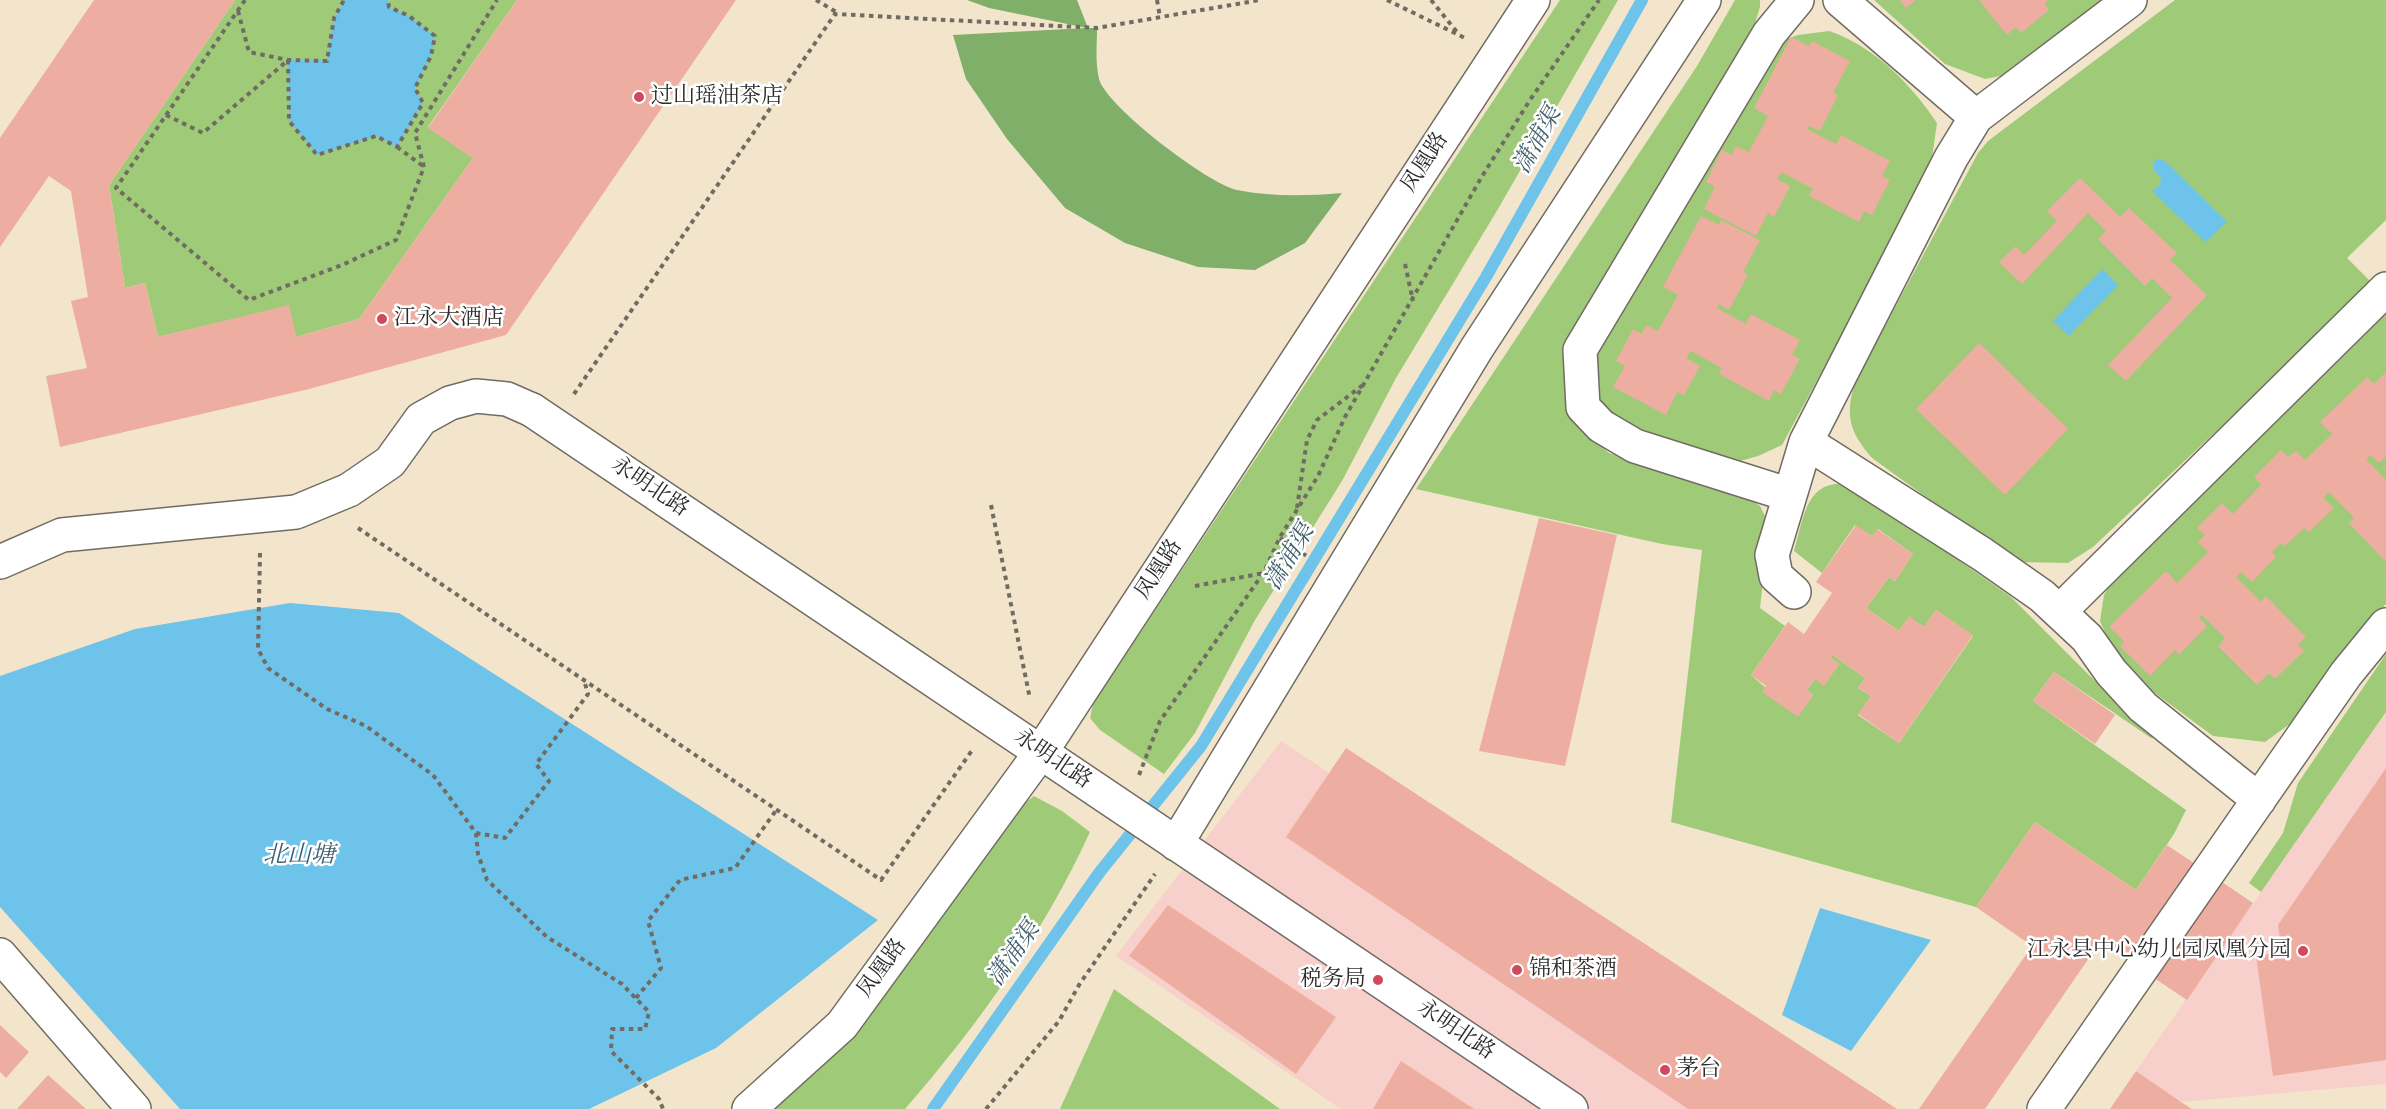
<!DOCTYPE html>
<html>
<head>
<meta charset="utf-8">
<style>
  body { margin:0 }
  canvas { display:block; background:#f2e5cb }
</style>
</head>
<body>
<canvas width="2386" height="1109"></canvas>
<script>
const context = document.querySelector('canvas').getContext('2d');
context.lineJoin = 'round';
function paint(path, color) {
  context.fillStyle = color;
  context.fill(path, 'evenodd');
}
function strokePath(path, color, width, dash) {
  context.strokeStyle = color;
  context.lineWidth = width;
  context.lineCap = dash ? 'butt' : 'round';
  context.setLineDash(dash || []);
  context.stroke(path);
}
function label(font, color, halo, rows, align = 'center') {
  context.font = font + ' "IM FELL DW Pica","Noto Serif SC",serif';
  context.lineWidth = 5;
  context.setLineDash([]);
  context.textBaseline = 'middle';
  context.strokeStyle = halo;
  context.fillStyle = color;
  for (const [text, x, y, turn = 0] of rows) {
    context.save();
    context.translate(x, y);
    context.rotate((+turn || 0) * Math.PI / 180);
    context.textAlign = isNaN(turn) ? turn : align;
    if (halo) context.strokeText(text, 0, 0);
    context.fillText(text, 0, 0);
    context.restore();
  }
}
paint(new Path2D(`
  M2386,713V1084L2181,1102L2136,1071Z
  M1281,741L1836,1109H1341L1116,956Z`), '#f7d0cb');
paint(new Path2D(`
  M235,0H517L428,127L473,158L359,319L296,337L288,306L158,337L145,283L125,288L109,185Z
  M1560,0H1618L1498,209L1396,378L1342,481L1255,620L1195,733L1164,774L1100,730L1090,718L1093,704Z
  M1735,0H1760V7L1749,43L1580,317L1565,360L1586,432L1609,453L1739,492L1760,506L1769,524L1760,608L1785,626L1751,675L1798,716L1813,695L1807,690L1815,679L1824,685L1839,664L1831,658L1833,655L1865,678L1858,688L1871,696L1858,715L1899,743L1973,636L1936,610L1924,627L1909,617L1899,631L1866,608L1889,577L1895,581L1913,554L1878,529L1872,536L1855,525L1822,573L1794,551C1804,517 1806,476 1852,485L2011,597L2130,716L2161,732L2151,738L2054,672L2033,701L2186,810L2174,834L2136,890L2035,822L1976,907L1671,822L1702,550L1662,544L1416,489L1697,66Z
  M1874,0H2118L2022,72L1985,79L1945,64Z
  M2175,0H2386V220L2347,258L2373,284L2093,547L2068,563L2016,562L1872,458C1849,431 1845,416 1855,382L1978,153L1988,141Z
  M1829,31C1874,46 1911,84 1937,123L1930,172L1782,445L1758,456L1733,463L1626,433L1609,417L1591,385L1596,340L1784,40L1798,35Z
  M2386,307V604L2364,628L2298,718L2265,742L2213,736L2140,682L2112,648L2100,621L2104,595L2122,564Z
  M2386,654V712L2261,892L2249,883L2283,833L2298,783Z
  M1034,796L1062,811L1090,832C1043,934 979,1024 905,1109H763L1012,813Z
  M1114,989L1280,1109H1060Z`), '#9fcb79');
paint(new Path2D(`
  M967,0H1077L1088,28H1097C1097,44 1095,63 1099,79C1106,106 1208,184 1237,190C1272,197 1307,196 1342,193L1305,243L1255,270L1198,267L1125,243L1065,208L1007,139L966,79L953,35L1087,28L989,8Z`), '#7faf69');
paint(new Path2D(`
  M344,0H388L389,7L409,16L435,36L431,56L415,88L423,103L397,147L376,136L317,155L289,121L288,60H327L334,18Z
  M2158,159L2165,161L2227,222L2205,242L2152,191L2160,185L2161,178L2154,170L2153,163Z
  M2102,269L2118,285L2069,336L2053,321Z
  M290,603L399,613L878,920L716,1048L589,1109H180L0,907V676L135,629Z
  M1820,908L1931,940L1851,1051L1782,1015Z`), '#6dc3ea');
strokePath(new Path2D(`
  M933,1109L1099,873L1201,746L1486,277L1642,0`), '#6dc3ea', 12);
paint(new Path2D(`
  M94,0H235L109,185L125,288L145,283L158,337L289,305L296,337L359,319L473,158L428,128L517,0H736L506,335L309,389L60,447L46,376L87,368L71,301L88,297L71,191L49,176L0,247V138Z
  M1900,0H1916L1906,8Z
  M1979,0H2048L2044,3L2049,10L2021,33L2016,27L2007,35Z
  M1791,37L1809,46L1812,41L1850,61L1833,93L1838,95L1820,131L1809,126L1807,129L1836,144L1841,135L1890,161L1882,176L1890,180L1872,215L1864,211L1859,222L1809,196L1813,189L1781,172L1777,179L1790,186L1774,217L1768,213L1756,236L1704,209L1715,187L1706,182L1722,150L1732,155L1736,146L1749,152L1768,116L1754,108Z
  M2080,178L2120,217L2129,208L2177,253L2170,260L2207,295L2126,381L2108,365L2172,298L2152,278L2145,286L2098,239L2106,231L2088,213L2022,284L1999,262L2016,246L2024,255L2057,221L2047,211Z
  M1701,216L1719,225L1721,220L1760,240L1743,272L1748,275L1729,310L1719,304L1717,308L1746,324L1751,314L1800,340L1792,355L1800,359L1781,394L1774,390L1769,401L1719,374L1722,368L1691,351L1686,358L1700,366L1684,395L1677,392L1666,415L1613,387L1625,366L1616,361L1633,329L1642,334L1646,325L1658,331L1678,295L1663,287Z
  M1979,343L2068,429L2005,495L1916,409Z
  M2386,372V456L2379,463L2370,455L2366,459L2386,480V562L2349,523L2354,518L2329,492L2323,498L2334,508L2309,532L2304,528L2285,546L2281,543L2272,552L2276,557L2252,582L2241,572L2236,577L2261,602L2266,596L2306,637L2298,645L2304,651L2275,679L2269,673L2257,685L2218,646L2225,638L2202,615L2199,617L2207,626L2179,655L2175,650L2150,676L2120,646L2124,641L2109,627L2166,571L2177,583L2208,552L2198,542L2205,535L2197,528L2222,503L2233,514L2261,485L2254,477L2281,450L2288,457L2296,451L2305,460L2332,434L2320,422L2367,377L2374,384Z
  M1539,518L1617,535L1565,766L1479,751Z
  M1856,525L1872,536L1877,529L1913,554L1895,581L1889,577L1866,608L1899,631L1909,616L1924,627L1936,610L1973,635L1899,743L1858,714L1871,696L1858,688L1865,678L1833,655L1831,658L1839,664L1824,686L1815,679L1807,690L1813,695L1798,717L1762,692L1766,686L1751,675L1788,622L1804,634L1832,593L1816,582Z
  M2054,672L2115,715L2095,744L2033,701Z
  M1346,748L1897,1109H1688L1286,837Z
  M2386,768V1060L2273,1076L2256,956L2282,952L2278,925Z
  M2035,822L2136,890L2167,845L2253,903L2187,1000L2100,942L1985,1109H1919L2032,946L1976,907Z
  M1168,905L1336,1017L1296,1074L1129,956Z
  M0,1025L29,1052L6,1078L0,1072Z
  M1401,1061L1474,1109H1373Z
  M2136,1071L2181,1102L2192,1109H2110Z
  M48,1075L86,1109H17Z`), '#eeada1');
const minor = new Path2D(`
  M1840,0L1976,117
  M2130,0L1976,117L1951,158L1806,442L1982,554L2042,596L2087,638L2111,672L2143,707L2259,800
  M1790,495L1635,446L1601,426L1583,407L1580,350L1769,34L1797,0
  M0,562L62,535L296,512L349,490L390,462L421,419L450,403L476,396L507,399L532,410
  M1794,592L1776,576L1772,555L1806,442
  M2060,611L2386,289
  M0,955L134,1109
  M2044,1109L2346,674L2386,625`);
const major = new Path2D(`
  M532,410L1571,1109
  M1176,844L1477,348L1704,0
  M749,1109L842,1025L1041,752L1533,0`);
strokePath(minor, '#716c63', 36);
strokePath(major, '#716c63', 36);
strokePath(new Path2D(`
  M245,0L116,188L249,300L342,265L396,240L424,167L415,133L497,0
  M816,0L838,13
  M1157,0L1160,17
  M1387,0L1465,38
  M1431,0L1457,32
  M238,11L249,52L288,60L327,61L334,18L344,0
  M288,60L289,121L317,155L376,136L397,147L423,103L415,88L431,56L435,36L409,16L389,7L388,0
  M166,115L203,133L287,61
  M397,147L423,166
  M1405,264L1413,301
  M574,394L835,14L1097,28L1260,0
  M991,505L1030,699
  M1297,508L1307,440L1317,420L1363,385
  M358,528L881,880L973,749
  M1280,538L1308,557
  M260,553L258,649L268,668L327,709L366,726L433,775L476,833L478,854L487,880L547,937L622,984L649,1012L645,1029H612L611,1051L659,1099L663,1109
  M1195,586L1264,573
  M1139,775L1160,721L1264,572L1280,537L1318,476L1345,417L1481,178L1530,100L1599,0
  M476,833L505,838L549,781L536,764L588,694L584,680
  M636,998L661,968L648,921L680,880L735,868L777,809
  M986,1109L1059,1021L1079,985L1155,874`), '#716c63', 4, [4.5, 4.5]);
strokePath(minor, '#fff', 33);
strokePath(major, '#fff', 33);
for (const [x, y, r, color] of [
  [639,97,6,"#d1495b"],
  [382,319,6,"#d1495b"],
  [2303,951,6,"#d1495b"],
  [1517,970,6,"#d1495b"],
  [1378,980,6,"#d1495b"],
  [1665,1070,6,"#d1495b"]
]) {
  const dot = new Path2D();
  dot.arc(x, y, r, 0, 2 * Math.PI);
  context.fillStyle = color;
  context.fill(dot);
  strokePath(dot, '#fff', 2);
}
label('22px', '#2b2b2b', '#fff', [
  ["过山瑶油茶店",651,97],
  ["江永大酒店",394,319],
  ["江永县中心幼儿园凤凰分园",2291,951,"right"],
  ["锦和茶酒",1529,970],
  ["税务局",1366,980,"right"],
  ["茅台",1677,1070]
], 'left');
label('22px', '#2b2b2b', '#fff', [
  ["凤凰路",1426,163,-57],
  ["永明北路",649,488,34],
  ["凤凰路",1160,570,-57],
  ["永明北路",1052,760,34],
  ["凤凰路",883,969,-54],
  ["永明北路",1455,1031,34]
]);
label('italic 24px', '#42606e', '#fff', [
  ["潇浦渠",1539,141,-61],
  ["潇浦渠",1291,558,-59],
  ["北山塘",299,857],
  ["潇浦渠",1015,955,-55]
]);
</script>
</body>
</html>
